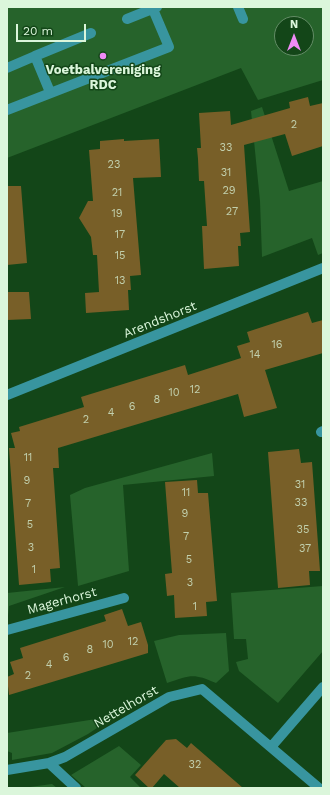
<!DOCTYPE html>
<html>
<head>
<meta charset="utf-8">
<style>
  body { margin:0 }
  #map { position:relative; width:330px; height:795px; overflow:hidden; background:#134618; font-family:"Work Sans",sans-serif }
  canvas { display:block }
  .frame { position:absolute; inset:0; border:8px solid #dbf6db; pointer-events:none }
  .north { position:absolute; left:274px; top:16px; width:40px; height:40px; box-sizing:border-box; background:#134618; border:1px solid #638c66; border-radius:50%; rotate:0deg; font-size:11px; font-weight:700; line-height:16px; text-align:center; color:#dbf6db }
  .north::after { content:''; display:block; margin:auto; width:14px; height:18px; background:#ef8bf6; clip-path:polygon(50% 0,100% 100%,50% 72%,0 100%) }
  .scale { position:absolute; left:16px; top:24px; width:70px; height:18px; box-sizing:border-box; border:2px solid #dbf6db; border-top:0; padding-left:5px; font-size:12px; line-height:14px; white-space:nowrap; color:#dbf6db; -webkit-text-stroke:3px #134618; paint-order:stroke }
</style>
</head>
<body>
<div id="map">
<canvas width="330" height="795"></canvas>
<div class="frame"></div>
<div class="north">N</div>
<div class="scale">20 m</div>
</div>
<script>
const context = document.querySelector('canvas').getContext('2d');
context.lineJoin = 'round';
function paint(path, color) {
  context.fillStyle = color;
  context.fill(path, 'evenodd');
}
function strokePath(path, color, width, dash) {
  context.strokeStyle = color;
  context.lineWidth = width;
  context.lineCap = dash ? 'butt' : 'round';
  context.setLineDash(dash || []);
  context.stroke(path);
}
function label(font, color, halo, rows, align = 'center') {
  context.font = font + ' "Work Sans",sans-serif';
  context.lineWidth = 3;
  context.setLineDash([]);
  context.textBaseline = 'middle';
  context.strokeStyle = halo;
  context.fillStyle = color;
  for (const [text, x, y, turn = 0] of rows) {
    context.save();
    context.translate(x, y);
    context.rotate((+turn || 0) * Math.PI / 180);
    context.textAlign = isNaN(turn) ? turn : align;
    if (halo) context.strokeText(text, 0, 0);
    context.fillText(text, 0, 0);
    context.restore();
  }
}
paint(new Path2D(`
  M7,7H323V80L258,100L241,68L7,158ZM282,24H306V48H282Z
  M262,107L289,191L323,181V253L318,255L312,238L262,257L260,201L251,111Z
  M212,453L214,476L123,485L129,571L78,586L70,495L85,488Z
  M323,586V651L278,703L239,671L236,662L248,659L246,639H234L231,593Z
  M65,587L9,606L7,625V593Z
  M226,633L229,671L216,683C193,673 191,675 167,683L154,641L179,635Z
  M115,716L88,734L52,753L12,760V753L7,751V733Z
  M119,746L141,765L130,777L141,788H86L71,775Z
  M52,784L57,788H22Z`), '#26632b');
paint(new Path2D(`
  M308,97L310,106L323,103V146L292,156L285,134L244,145L250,232L240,233L241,246H238L239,266L204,269L202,226H207L204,181H199L198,159L197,148H201L199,113L230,111L231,125L290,108L289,102Z
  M124,139V141L159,139L161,177L133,178L141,275L130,276L131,290H128L129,310L86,313L85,293L99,292L97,255H93L91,237L79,218L88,201H93L89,150L100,149V141Z
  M7,186H21L27,263L7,265Z
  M7,292H29L31,319L7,320Z
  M308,312L312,323L323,320V353L265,370L277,408L244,417L238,394L58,448L59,468H53L60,568L50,569L51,582L19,585L9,448H15L11,433L20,431L19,427L84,407L81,397L185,365L188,375L241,358L237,346L250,342L247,332Z
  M299,449L301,463L312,462L320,571H309L310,585L278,588L268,452Z
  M197,480L198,493H208L217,601L206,602L207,616L175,618L174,595L167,596L165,574L172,573L165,482Z
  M122,609L128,626L141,622L148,645V653L9,695L7,677L14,674L10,662L23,658L20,648L106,621L104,615Z
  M176,739L187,748L191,743L243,788H180L164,774L152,788H149L135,775L166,740Z`), '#785f28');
strokePath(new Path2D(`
  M238,7L243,19
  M127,19L157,7
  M35,56L91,33
  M7,68L35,56L50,92
  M7,110L169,47L152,7
  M7,395L323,268
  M321,432L323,431
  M7,630L124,598
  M271,747L323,687
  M49,763L76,788
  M7,770L49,763L65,757L169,697L202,689L319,788`), '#38959f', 10);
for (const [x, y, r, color] of [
  [103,56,4,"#ef8bf6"]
]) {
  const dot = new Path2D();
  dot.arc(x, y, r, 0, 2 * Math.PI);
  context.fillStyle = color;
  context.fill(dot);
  strokePath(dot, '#134618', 1.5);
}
label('11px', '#c2d0ae', null, [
  ["2",294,125],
  ["33",226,148],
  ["23",114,165],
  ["31",226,173],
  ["29",229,191],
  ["21",117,193],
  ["27",232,212],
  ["19",117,214],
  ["17",120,235],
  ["15",120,256],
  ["13",120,281],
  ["16",277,345],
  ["14",255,355],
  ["12",195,390],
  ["10",174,393],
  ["8",157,400],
  ["6",132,407],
  ["4",111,413],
  ["2",86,420],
  ["11",28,458],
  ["9",27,481],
  ["31",300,485],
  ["11",186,493],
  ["33",301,503],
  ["7",28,504],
  ["9",185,514],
  ["5",30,525],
  ["35",303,530],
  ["7",186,537],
  ["3",31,548],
  ["37",305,549],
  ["5",189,560],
  ["1",34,570],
  ["3",190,583],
  ["1",195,607],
  ["12",133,642],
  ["10",108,645],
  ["8",90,650],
  ["6",66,658],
  ["4",49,665],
  ["2",28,676],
  ["32",195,765]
]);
label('bold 13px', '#dbf6db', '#134618', [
  ["Voetbalvereniging",103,70],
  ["RDC",103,85]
]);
label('13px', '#dbf6db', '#134618', [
  ["Arendshorst",160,320,-22],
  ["Magerhorst",62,601,-15],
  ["Nettelhorst",126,707,-30]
]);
</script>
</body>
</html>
